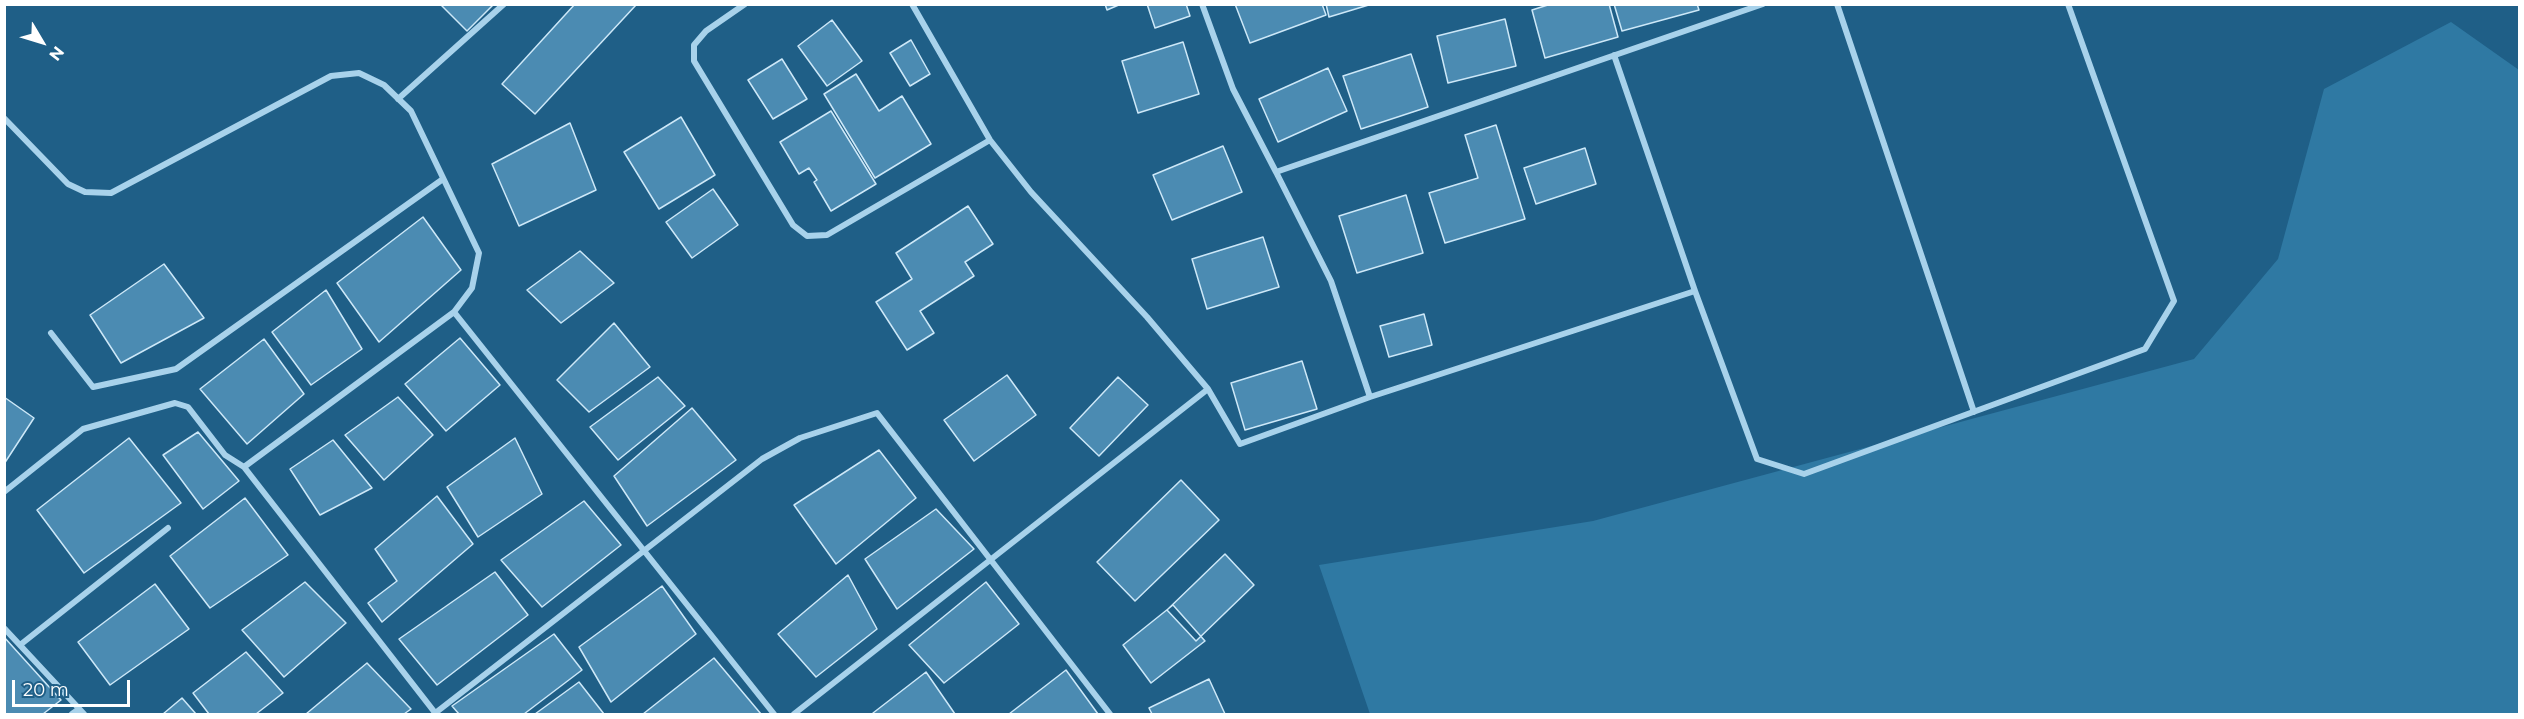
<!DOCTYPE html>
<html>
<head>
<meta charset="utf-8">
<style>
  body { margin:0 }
  #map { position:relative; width:2524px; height:719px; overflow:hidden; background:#1f5f87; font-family:Montserrat,sans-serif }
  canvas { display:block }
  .frame { position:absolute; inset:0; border:6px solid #fff; pointer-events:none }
  .north { position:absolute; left:12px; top:12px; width:60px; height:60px; -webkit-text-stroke:4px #1f5f87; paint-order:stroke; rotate:128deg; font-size:16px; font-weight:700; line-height:24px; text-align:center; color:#fff }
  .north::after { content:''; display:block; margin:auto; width:21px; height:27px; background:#fff; clip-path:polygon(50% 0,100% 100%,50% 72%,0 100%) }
  .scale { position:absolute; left:12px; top:680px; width:118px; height:27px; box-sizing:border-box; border:3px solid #fff; border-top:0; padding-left:8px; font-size:18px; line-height:21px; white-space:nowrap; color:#fff; -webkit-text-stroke:4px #1f5f87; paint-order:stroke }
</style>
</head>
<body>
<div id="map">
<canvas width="2524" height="719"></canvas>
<div class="frame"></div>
<div class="north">N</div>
<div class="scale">20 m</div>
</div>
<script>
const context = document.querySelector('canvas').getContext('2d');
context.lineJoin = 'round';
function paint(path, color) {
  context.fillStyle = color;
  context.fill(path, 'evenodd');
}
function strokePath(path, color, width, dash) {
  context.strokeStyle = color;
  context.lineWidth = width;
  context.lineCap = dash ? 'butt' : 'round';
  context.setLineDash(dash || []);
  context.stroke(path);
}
paint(new Path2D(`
  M2451,22L2519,70V714H1370L1319,565L1593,521L2194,359L2278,259L2324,89Z`), '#2f79a3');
const building = new Path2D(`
  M440,4H494L467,31Z
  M575,4L636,5L535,114L502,84Z
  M1105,4H1121L1107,10Z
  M1147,4H1186L1190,16L1155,28Z
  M1235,4H1322L1326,15L1250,43Z
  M1326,4H1372L1329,17Z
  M1551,4H1609L1618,37L1545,58L1532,10Z
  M1614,4H1697L1699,10L1622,31Z
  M1505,19L1516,66L1448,83L1437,36Z
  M832,20L862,61L827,86L798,46Z
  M911,40L930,74L910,86L890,53Z
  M1183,42L1199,94L1138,113L1122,61Z
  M1411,54L1428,107L1361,129L1343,76Z
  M782,59L807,99L773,119L748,80Z
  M1328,68L1347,111L1278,142L1259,99Z
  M856,74L879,111L902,96L931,144L875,178L824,94Z
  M831,111L876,184L831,211L814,182L817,180L809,168L799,174L780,142Z
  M681,117L715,175L659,209L624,152Z
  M570,123L596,190L519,226L492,164Z
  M1496,125L1525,219L1445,243L1429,193L1478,178L1465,135Z
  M1223,146L1242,192L1172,220L1153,175Z
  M1585,148L1596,184L1536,204L1524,168Z
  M713,189L738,225L692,258L666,222Z
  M1406,195L1423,253L1357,273L1339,216Z
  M968,206L993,244L965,262L974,276L920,311L934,333L907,350L876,302L912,279L896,253Z
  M423,217L461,270L379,342L337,283Z
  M1263,237L1279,287L1207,309L1192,259Z
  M580,251L614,283L561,323L527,290Z
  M164,264L204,318L121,363L90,315Z
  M326,290L362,349L311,385L272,332Z
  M1424,314L1432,345L1389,357L1380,326Z
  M614,323L650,367L589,412L557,380Z
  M460,338L500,385L446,431L405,384Z
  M264,339L304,394L247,444L200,389Z
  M1302,361L1317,409L1245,430L1231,383Z
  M1007,375L1036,415L974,461L944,420Z
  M658,377L685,406L618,460L590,427Z
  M1118,377L1148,405L1099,456L1070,428Z
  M4,397L34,418L4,464Z
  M398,397L433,435L384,480L345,435Z
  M692,408L736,460L647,526L614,476Z
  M198,432L239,481L203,509L163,455Z
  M129,438L181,503L84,573L37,510Z
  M515,438L542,494L478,537L447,487Z
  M333,440L372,488L320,515L290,469Z
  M879,450L916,498L836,564L794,505Z
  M1181,480L1219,520L1135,601L1097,562Z
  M437,496L473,544L382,622L368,603L397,581L375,549Z
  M245,498L288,555L210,608L170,556Z
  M584,501L621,545L542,607L501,560Z
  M936,509L974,549L897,609L865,559Z
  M1225,554L1254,585L1196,641L1167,610Z
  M495,572L528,615L437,685L399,639Z
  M848,575L877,629L816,677L778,634Z
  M305,582L346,623L284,677L242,630Z
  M986,582L1019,624L944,683L909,645Z
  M155,584L189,629L110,685L78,642Z
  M662,586L696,634L611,702L579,647Z
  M1173,605L1205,641L1151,683L1123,645Z
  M554,634L582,670L524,714H459L452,706Z
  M4,637L61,700L43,714H4Z
  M246,652L283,693L256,714H209L193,693Z
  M714,658L761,714H643Z
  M367,663L411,709L404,714H306Z
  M1066,670L1098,714H1009Z
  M926,672L955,714H874L873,713Z
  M1209,679L1225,714H1152L1149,708Z
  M579,682L604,714H535Z
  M182,698L196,714H163Z`);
paint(building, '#4b8bb2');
strokePath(building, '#cde8f8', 1.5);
strokePath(new Path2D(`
  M745,4L706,31L694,45V61L793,225L807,236L827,235L990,140
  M912,4L990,140L1031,192L1147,317L1208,389L1240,444L1370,397
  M1202,4L1233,89L1276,172L1763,4
  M1837,4L1974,412
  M1614,55L1695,291L1757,459L1804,474L2145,349L2174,301L2068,4
  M398,99L504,4
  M4,118L68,184L85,192L111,193L331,76L359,73L384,85L411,111L479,253L472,288L454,312L244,467
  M1276,172L1331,281L1370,397L1695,291
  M454,312L774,714
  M51,333L93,387L176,369L443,179
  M4,492L83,429L175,403L188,407L225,455L244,467L436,714
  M4,628L84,714
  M20,645L168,528
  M72,714L79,709
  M434,714L762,459L800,438L877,413L1110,714
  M794,714L1208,389`), '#a8d2eb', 6);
</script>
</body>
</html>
